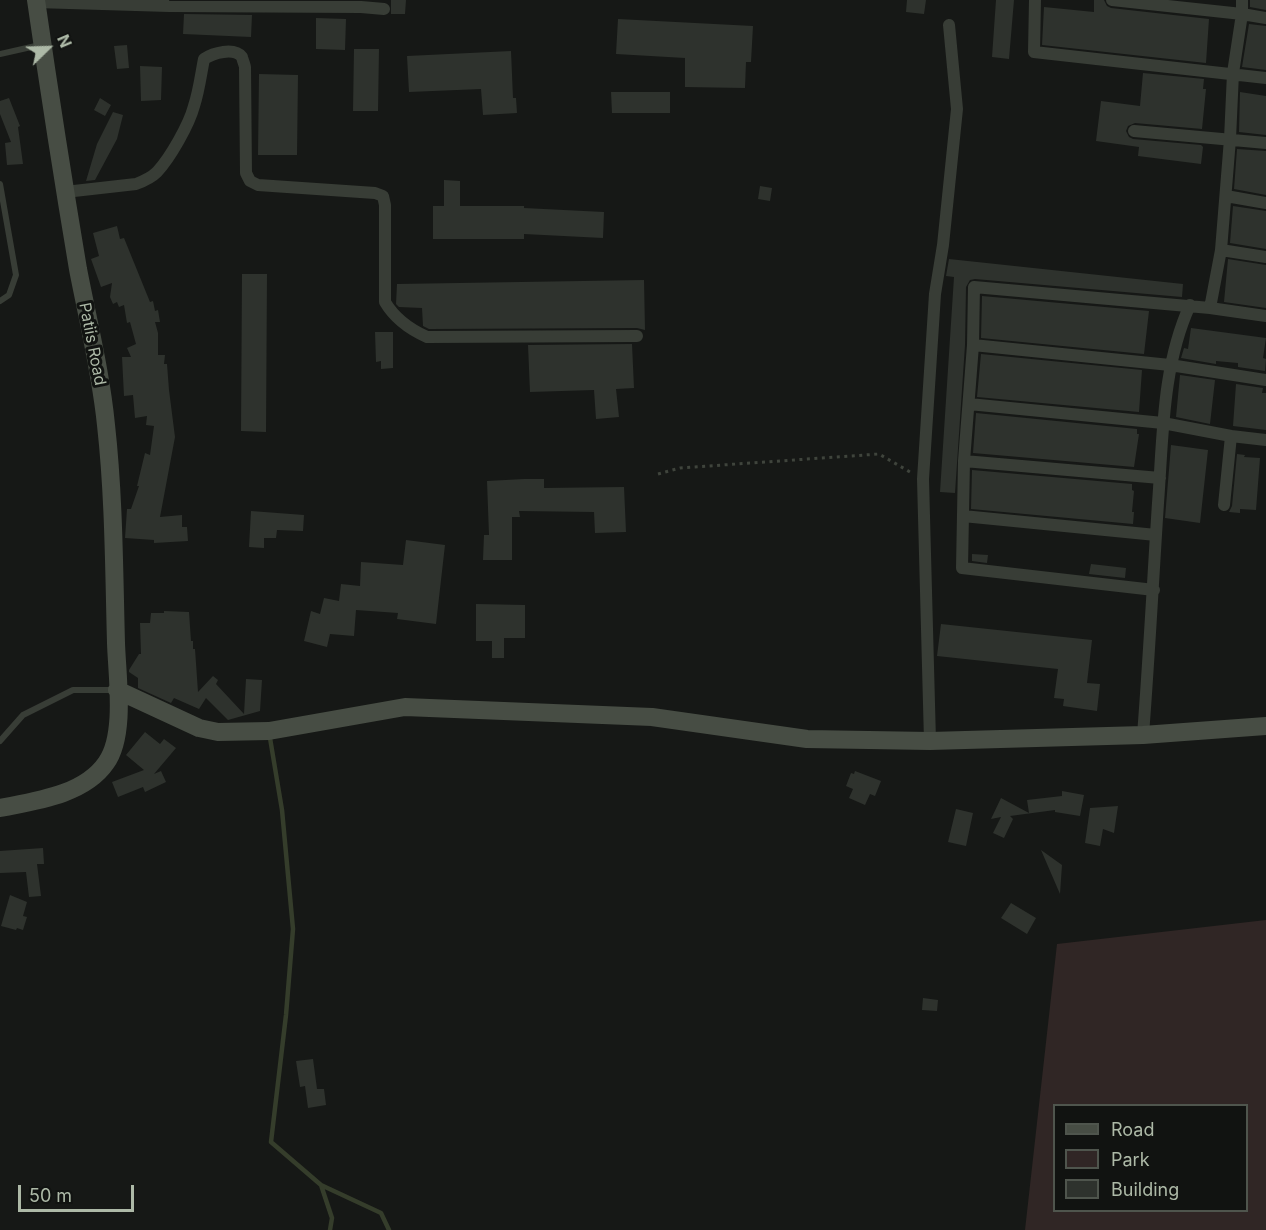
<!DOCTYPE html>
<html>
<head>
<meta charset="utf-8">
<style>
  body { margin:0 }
  #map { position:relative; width:1266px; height:1230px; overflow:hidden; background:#161816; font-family:Inter,sans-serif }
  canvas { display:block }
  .legend { position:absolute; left:1053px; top:1104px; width:195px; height:108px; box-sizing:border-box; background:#111311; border:2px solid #4f554d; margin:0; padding:8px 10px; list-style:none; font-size:18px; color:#adb9a7 }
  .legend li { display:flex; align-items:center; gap:12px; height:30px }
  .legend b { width:30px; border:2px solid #4f554d }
  .north { position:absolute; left:18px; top:18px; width:60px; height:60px; -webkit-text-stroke:4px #111311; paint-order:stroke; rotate:67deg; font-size:16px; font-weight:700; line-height:24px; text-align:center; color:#adb9a7 }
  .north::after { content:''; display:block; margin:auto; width:21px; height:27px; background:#adb9a7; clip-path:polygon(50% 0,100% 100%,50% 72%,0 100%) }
  .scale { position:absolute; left:18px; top:1185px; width:116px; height:27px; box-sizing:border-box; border:3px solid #adb9a7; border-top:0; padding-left:8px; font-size:18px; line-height:21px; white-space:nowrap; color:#adb9a7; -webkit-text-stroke:4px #111311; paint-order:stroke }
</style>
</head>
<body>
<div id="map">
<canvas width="1266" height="1230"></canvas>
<ul class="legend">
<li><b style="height:8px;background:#474d44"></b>Road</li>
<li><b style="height:16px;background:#302625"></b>Park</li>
<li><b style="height:16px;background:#2e322d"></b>Building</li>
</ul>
<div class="north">N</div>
<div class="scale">50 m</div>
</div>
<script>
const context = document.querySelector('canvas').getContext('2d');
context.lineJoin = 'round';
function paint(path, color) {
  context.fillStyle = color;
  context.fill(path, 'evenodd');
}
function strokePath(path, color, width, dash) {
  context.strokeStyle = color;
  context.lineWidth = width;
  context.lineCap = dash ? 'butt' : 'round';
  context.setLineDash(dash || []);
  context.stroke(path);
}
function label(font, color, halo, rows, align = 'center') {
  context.font = font + ' Inter,sans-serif';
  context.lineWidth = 6;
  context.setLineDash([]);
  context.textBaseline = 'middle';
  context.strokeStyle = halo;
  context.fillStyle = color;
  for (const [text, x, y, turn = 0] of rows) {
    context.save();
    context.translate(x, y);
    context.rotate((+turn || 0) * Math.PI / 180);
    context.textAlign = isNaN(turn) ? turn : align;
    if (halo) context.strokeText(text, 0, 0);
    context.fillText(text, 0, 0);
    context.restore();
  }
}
paint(new Path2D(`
  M1266,920V1230H1025L1057,944ZM1054,1106H1246V1210H1054Z`), '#302625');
strokePath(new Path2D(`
  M270,738L282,810L293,929L286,1015L271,1142L321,1185L381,1213L389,1230
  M321,1185L332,1218L330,1230`), '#353d2b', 4.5);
paint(new Path2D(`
  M391,0H406L405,14H391Z
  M907,0H926L924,14L906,12Z
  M996,0H1014L1009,59L992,57Z
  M1094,0H1104L1107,6L1111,8L1209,19L1206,63L1042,45L1044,7L1094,12Z
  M1250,0H1266V10L1250,7Z
  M184,14L252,15L251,37L183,34Z
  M316,18L346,19L345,50L316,49Z
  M618,19L753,26L751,62H746L745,88L685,87V58L616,54Z
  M1249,24L1266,26V70L1242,67Z
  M127,45L129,68L117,69L114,46Z
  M354,49H379L378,111H353Z
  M511,51L513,98H516L517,113L483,115L481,89L409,92L407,56Z
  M140,66L162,67L161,100L141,101Z
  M1143,73L1204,79L1203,89H1206L1202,129L1135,123L1128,126L1126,131L1129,137L1133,139L1201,145L1203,147L1201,164L1138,156L1139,147L1096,141L1101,101L1140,106Z
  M259,74L298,75L297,155H258Z
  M611,92H670V113H612Z
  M1240,92L1266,96V135L1239,132Z
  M9,98L20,126L18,127L23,164L7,165L5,143L11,142L0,114V101Z
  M100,98L111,105L105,116L94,110Z
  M113,112L123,115L117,139L95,180L86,181L97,144Z
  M1237,149L1266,151V195L1234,189Z
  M444,180L460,181V206H524V208L604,212L603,238L524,234V239H433V206H444Z
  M760,186L772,188L770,201L758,199Z
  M1233,206L1266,211V249L1230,243Z
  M117,226L120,239L124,238L150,302L153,301L155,311L158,310L160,322H155L158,333V355H165L164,364H167L169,390L175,437L160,517L182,515V527H187L188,541L154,543V540L125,538L127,509H131L139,486H137L145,453L150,455L154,426L146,425L147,416L135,418L133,395L124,396L122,357H131L127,348L136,344L130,322L127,323L124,305L119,307L117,302L113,304L110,297L112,283L101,287L91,259L99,256L93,233Z
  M949,259L1183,284L1182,297L975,279L970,280L966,287L965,345L955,493L940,492L954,277L946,276Z
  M1228,259L1266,265V308L1224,302Z
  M242,274H267L266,432L241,431Z
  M644,280L645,330L637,328L429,329L423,326L422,308L399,307L396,304L397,284Z
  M982,296L1149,311L1144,354L981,338Z
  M1191,328L1266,338L1263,358L1266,359L1265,371L1238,367V363L1216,361V364L1181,358L1184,348L1188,349Z
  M375,332H393V368L381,369V361L376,362Z
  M632,344L634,388L616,389L619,417L596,419L594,390L530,392L528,345Z
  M981,354L1142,370L1139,412L977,397Z
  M1180,375L1215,380L1210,424L1176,417Z
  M1236,384L1263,388L1262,393H1266V430L1233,426Z
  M976,413L1137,429V434H1139L1134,467L973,453Z
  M1171,445L1208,450L1200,523L1165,518Z
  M1237,454L1245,455L1244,457L1260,458L1256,510L1240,509V513L1229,512L1232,506Z
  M972,470L1132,484V490L1134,491L1132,512H1134L1133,524L971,509Z
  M524,479H544V488L624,487L626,532L595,533L594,512L519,511L520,517H512V560H483L484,535H489L487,481Z
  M251,511L304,515L303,531L277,530L276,538H264V548L249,547Z
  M406,540L445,545L436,624L397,619L398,613L356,610L354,636L330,634L327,647L304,641L311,611L320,614L324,598L339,601L341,584L360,586L361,562L403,565Z
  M972,554L988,555L987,563L972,561Z
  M1091,564L1126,568L1125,578L1089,574Z
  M476,604L525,605V638H504V658H492V641H476Z
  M164,611L189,612L191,641H193V649H195L198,692L213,676L218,680L216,684L244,714L246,679L262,680L260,711L228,720L206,698L199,709L174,698L171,703L138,688V678L129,672V670L139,654H141L140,623H150L151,613H164Z
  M941,624L1092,640L1087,683L1100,684L1097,711L1063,706L1064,699L1054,698L1058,669L937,656Z
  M145,732L160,744L164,739L176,748L154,774L161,771L166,782L145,792L143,787L118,797L112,782L144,770L126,755Z
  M855,771L881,781L875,796L870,794L865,805L849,798L853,789L846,786L851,773L854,774Z
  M1062,791L1084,795L1080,816L1055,812V810L1010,816L1013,819L1004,838L993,833L1001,817L991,819L1001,798L1029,813L1027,800L1062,796Z
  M1118,806L1114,833L1103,829L1100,846L1085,843L1090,808Z
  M956,809L973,813L966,846L948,842Z
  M43,848L44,864H37L41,896L29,897L26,872L0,873V851Z
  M1041,850L1062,865L1060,894Z
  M10,895L27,902L23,916L27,917L23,930L17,928L16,930L1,926Z
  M1011,903L1036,918L1027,934L1001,918Z
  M923,998L938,1000L937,1011L922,1010Z
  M313,1059L317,1089H324L326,1105L308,1108L305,1086L300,1087L296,1061Z`), '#2e322d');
strokePath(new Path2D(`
  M658,474L680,468L879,454L910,472`), '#3f443c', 3, [3, 4.5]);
strokePath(new Path2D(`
  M0,54L40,45
  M0,184L16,275L9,295L0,301
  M0,741L23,715L73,690H114`), '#383d36', 6);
strokePath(new Path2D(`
  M1035,0L1034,52L1266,78
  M1112,0L1242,14L1233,73L1230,139L1221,250L1210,308L974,287L973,345L964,461L962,568L1154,590
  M1242,0V14L1266,18
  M36,2L169,6L361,7L384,9
  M1134,131L1266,143
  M65,192L136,184C144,181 151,178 157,172C170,158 189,125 194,106C199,91 201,74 204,59C213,53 234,47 242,57C242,58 245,66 245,67L246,173L250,181L258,185L375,193L383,196L385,205V302C395,319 409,329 427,337L637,336
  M1226,196L1266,203
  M1221,250L1266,257
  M1210,308L1266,316
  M973,345L1170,365L1266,380
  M969,404L1163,423L1231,436L1224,505
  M1231,436L1266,440
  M964,461L1160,478
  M963,516L1156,535
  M1143,735C1149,658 1153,580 1158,503C1163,437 1162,366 1190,305
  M930,741L923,479L935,294L943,245L957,109L949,25`), '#383d36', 12);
strokePath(new Path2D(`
  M117,690L199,728L218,732L269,731L405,707L652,717L807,739L930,741L1143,735L1266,726
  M0,808C35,801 84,795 106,763C126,736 117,676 116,643C114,570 114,497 106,425C101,373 88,321 78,269C63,180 49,90 36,0`), '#474d44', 18);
label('16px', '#adb9a7', '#111311', [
  ["Patiis Road",92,344,79]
]);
</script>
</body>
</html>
